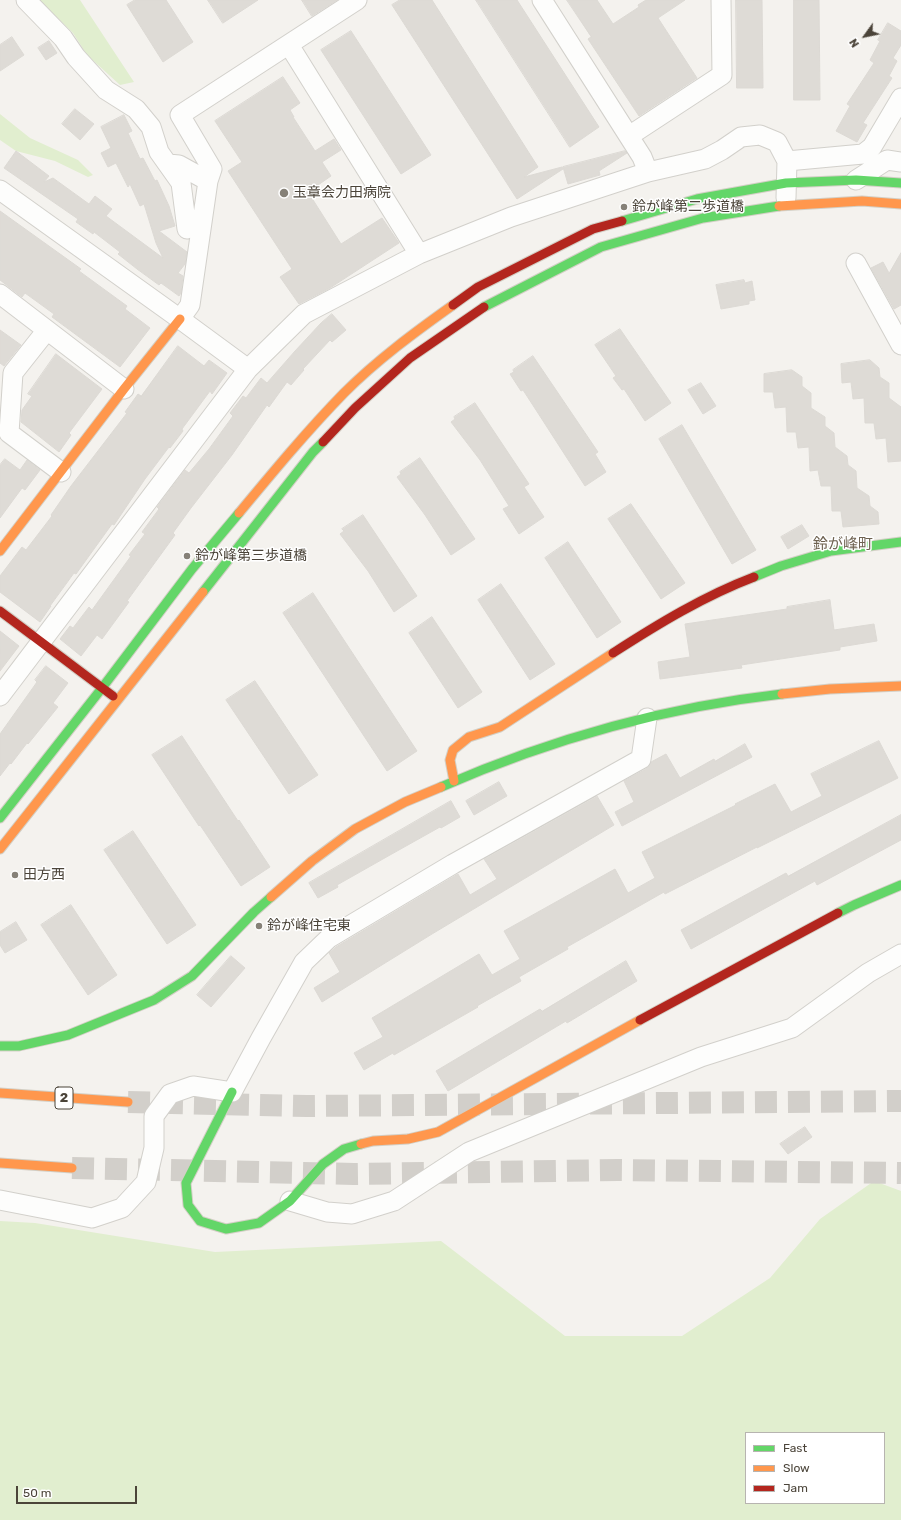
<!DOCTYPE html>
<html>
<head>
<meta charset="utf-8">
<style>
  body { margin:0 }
  #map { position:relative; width:901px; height:1520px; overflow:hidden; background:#f4f2ee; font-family:Rubik,sans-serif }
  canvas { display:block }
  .legend { position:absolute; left:745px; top:1432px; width:140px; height:72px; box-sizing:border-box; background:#fff; border:1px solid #b7b4b0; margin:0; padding:5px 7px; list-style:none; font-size:12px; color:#4b4439 }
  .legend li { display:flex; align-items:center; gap:8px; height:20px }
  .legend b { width:20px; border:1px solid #b7b4b0 }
  .north { position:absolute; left:845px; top:16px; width:40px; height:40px; -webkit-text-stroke:3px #fff; paint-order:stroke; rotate:237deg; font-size:11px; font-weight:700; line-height:16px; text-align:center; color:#4b4439 }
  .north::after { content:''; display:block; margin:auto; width:14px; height:18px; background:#4b4439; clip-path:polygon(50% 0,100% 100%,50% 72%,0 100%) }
  .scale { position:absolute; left:16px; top:1486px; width:121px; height:18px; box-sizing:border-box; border:2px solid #4b4439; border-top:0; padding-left:5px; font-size:12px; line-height:14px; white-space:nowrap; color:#4b4439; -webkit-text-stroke:3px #fff; paint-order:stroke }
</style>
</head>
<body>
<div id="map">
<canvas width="901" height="1520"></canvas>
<ul class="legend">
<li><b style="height:5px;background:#63d668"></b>Fast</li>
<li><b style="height:5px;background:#ff974d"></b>Slow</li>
<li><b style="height:5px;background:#b3261e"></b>Jam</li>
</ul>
<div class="north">N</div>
<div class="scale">50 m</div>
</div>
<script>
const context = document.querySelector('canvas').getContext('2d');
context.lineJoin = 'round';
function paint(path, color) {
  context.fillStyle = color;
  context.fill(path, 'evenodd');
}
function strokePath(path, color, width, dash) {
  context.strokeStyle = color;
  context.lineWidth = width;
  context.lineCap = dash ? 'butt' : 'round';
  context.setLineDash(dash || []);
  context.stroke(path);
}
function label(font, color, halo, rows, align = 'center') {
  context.font = font + ' Rubik,"Noto Sans JP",sans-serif';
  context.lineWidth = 3;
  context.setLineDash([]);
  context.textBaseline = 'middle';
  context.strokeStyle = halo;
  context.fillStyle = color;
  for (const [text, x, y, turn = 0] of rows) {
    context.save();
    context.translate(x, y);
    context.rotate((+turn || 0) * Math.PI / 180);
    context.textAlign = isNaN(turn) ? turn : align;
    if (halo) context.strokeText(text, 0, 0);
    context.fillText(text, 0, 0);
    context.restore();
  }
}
paint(new Path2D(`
  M39,0H80L134,82L120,85L87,55L73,33Z
  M0,114L30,138L78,160L93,175L88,177L55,161L16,151L0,140Z
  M874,1181L901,1191V1520H0V1221L35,1223L215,1252L441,1241L565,1336H682L770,1278L820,1219ZM746,1433H884V1503H746Z`), '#e1eecf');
const building = new Path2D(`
  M135,0H166L193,42L163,62L127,5Z
  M208,0H258L223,23Z
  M302,0H337L312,16Z
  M400,0H432L538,167L524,177L562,167L563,169L517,199L392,5Z
  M476,0H517L599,127L570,147Z
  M567,0H597L613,24L639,7L638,5L646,0H685L658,18L697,78L639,116L588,39L591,37Z
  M736,0H762L763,88H737Z
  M794,0H819L820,100H794Z
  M888,23L901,31V45L893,58L897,61L889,76L892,78L863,123L867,125L857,142L836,131L850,106L847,104L874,63L870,60L880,41L878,40Z
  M351,31L431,155L401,174L321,50Z
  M12,37L24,55L0,71V45Z
  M49,41L57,53L46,60L38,48Z
  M283,77L300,103L290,110L294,117H293L315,151L334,139L341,150L322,162L331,176L308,192L341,244L382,218L399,243L330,288L299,304L280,277L292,269L228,171L242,162L215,121Z
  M75,109L94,124L80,140L62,124Z
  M124,115L132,131L128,133L140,159L143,158L155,181L157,180L169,206L175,226L159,231L187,252L185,264L178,273L183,276L181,293L179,296L161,283L159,285L137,269L118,254L120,252L94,232L93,234L76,222L78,219L4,168L16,151L49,176L44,182L53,178L89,204L95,196L112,209L106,216L163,258L156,243L144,204L140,206L130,184L128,187L116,163L108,167L101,153L111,148L101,127Z
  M625,151L627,153L599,171L600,175L568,184L563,167Z
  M0,211L81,269L79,271L127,306L125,309L150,328L120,367L52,317L54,314L25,293L22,297L0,280Z
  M901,253V305L894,309L871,268L883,262L889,273Z
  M744,280L745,283L752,281L755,300L749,301V304L721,309L716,285Z
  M332,314L346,330L332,342L330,340L303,369L304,370L291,385L287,382L269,407L267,405L232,455L191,508L173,533L175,535L127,601L129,602L102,639L97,635L81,656L60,639L70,626L73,628L89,607L92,610L131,556L129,555L145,534L142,532L159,509L157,507L185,470L189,473L209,449L233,416L230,413L243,396L246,398L261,378L267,383L295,351L321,323Z
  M620,329L671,403L645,421L624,389L622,390L613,378L616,376L595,345Z
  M0,330L21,345L4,366L0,363Z
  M178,346L204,366L209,360L227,373L212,394L210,391L182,429L183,431L170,448L169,447L145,479L114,525L112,524L76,574L74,573L50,606H51L40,622L0,592V576L22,547L26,550L52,516L51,515L71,486L127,413L125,412L138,394L141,396Z
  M56,354L102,389L69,433L71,435L59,452L21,422L22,410L32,396L28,394Z
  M533,356L598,452L595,454L606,472L585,486L536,410L523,390L521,391L510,374L514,372L513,370Z
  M870,360L879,368L880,377L889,383V398L901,407V461L888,462L886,438L876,439L874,423H865L864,398L853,399L851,382L842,383L841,364Z
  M792,370L802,377V386L811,393V408L825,417V426L834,433L835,447L847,456L848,465L856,471L857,488L869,496L870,506L878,512L879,524L843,527L841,511H832L831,486H821L818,470L810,471L809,447L798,448L796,432H787L786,407L775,408L773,392H764V374Z
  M701,383L716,406L703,414L688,390Z
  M475,403L529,484L524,487L544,517L519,534L503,509L509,506L480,460L451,422L455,419L454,417Z
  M682,425L756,550L732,564L659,439Z
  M420,458L475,539L451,555L425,515L397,477L401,474L400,472Z
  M5,459L20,470L27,460L40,470L25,490L22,488L0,518V465Z
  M631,504L685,583L661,599L608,519Z
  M363,515L417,596L394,612L368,571L340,534L344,531L342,529Z
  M802,525L809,536L788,549L781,537Z
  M568,542L621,622L597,638L545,558Z
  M501,584L555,664L530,680L478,600Z
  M313,593L417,751L387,771L283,613Z
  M830,600L834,630L874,624L877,641L840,647V650L741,665L742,668L660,679L658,662L690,657L685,624L787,609V607Z
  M432,617L482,692L458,708L409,633Z
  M0,631L19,646L0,671Z
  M46,666L68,683L53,703L58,707L28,744L27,743L11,764L10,763L0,776V734L37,682L35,680Z
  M255,681L318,775L289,794L226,700Z
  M182,736L238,821L239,820L270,867L241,886L200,825L199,826L152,755Z
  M879,741L898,778L757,848V847L665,894L664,892L567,947L568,949L519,977L521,981L477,1006L478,1007L394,1055L393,1053L364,1070L354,1053L383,1037L372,1018L479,954L492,975L520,959L504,931L615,869L628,893L655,878L642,852L736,805L735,804L775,784L791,812L822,796L811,774Z
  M745,744L752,757L622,826L615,812L634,802L624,781L646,769L651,762L666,754L680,778L714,759L715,761Z
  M499,782L507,796L474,815L466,801Z
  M597,796L614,825L432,934L322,1002L314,988L340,972L329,953L336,947L458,874L470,895L497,879L484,859Z
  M451,801L460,817L441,828L440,827L390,855L337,885L338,887L318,898L309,883Z
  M901,815V840L817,885L815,881L691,949L681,930L786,873L788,876Z
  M133,831L196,925L167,944L104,850Z
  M71,905L117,975L88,995L41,925Z
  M16,922L27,940L5,953L0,945V932Z
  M231,956L245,968L211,1007L197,995Z
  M626,961L637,981L567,1023L566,1021L448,1091L436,1071L540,1009L542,1011Z
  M805,1127L812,1137L788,1154L780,1144Z`);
paint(building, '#dedbd6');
strokePath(building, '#dcd9d4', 1);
strokePath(new Path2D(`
  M128,1102L307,1106L901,1101
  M72,1168L354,1174L618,1170L901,1173`), '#d2cfca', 22, [22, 11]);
const street = new Path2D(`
  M26,0L63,38L76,57L106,90L136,109L151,127L159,152L181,183L187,229
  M542,0L642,157L648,172
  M289,45L419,254
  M629,136L722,75L721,0
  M787,161L863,154L872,147L901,98
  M168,164L179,165L208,181
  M856,180L887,160L901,162
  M0,190L180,319L248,369
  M856,263L901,345
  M0,294L124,389
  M180,319L190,305L208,181L212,169L180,115L357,0
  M47,330L13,373L9,433L61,472
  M0,696L248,369L304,314L419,254L511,217L648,172L705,159L722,150L741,137L760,135L777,142L787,161L786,198
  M0,1200L92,1218L122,1208L146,1182L154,1148V1116L170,1094L193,1086L232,1092L261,1038L304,962L329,938L453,864L641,759L647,718
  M290,1201L327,1212L352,1214L394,1201L469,1152L701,1057L792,1028L868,973L901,954`);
const fast = new Path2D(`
  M622,221L697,199L786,183L856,180L901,183
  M484,307L601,247L703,218L779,206
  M754,577L781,566L831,551L901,542
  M203,592L313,452L323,442
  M441,787C549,740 665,707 782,694
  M0,818L102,688L192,569L239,513
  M838,913L854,905L901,885
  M0,1046H19L68,1035L154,1000L192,976L254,912L271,897
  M232,1092L186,1183L188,1205L200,1221L226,1229L259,1223L290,1201L323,1164L344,1149L361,1144`);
const slow = new Path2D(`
  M779,206L862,201L901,204
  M239,513C273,472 307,431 344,393C377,360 415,332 453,305
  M0,551L124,389L180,319
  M782,694L830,689L901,686
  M454,781L450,760L453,750L469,737L500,727L613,653
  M0,849L203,592
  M271,897L312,861L355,829L405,802L441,787
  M0,1093L128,1102
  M361,1144L373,1141L408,1139L438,1132L640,1020
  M0,1163L72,1168`);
const jam = new Path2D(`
  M453,305L478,287L593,229L622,221
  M323,442L355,408L410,358L484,307
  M0,611L113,696
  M613,653C658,624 704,596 754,577
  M640,1020L838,913`);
strokePath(street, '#d2d0cb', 21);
strokePath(fast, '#d3cfc5', 11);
strokePath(slow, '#d3cfc5', 11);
strokePath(jam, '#d3cfc5', 11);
strokePath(street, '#fdfdfc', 19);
strokePath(fast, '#63d668', 9);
strokePath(slow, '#ff974d', 9);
strokePath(jam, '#b3261e', 9);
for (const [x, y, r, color] of [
  [284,193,5,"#868178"],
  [624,207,4,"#868178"],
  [187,556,4,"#868178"],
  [15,875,4,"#868178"],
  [259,926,4,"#868178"]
]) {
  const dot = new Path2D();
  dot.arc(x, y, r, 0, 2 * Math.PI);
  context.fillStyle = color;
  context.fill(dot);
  strokePath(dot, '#fff', 1.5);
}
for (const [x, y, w] of [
  [64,1098,18]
]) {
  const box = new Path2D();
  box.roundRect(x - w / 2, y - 11, w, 22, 3);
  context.fillStyle = '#fff';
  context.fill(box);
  strokePath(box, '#4b4439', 1);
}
label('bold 13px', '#4b4439', null, [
  ["2",64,1098]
]);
label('14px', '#4b4439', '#fff', [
  ["玉章会力田病院",293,193],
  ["鈴が峰第二歩道橋",632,207],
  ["鈴が峰第三歩道橋",195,556],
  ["田方西",23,875],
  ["鈴が峰住宅東",267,926]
], 'left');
label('15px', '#6e6250', '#fff', [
  ["鈴が峰町",843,545]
]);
</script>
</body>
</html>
